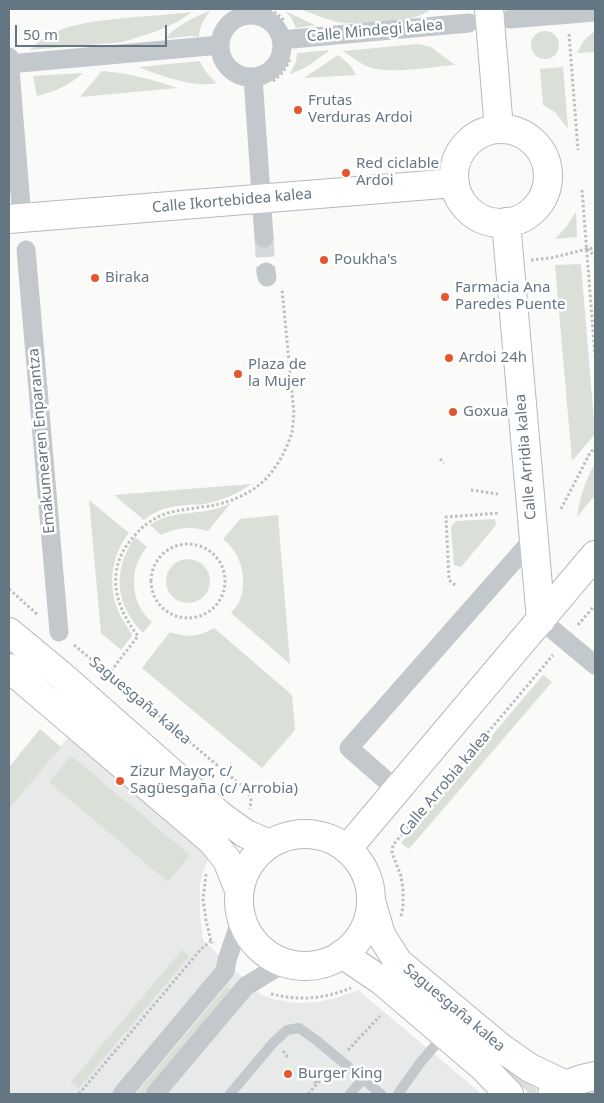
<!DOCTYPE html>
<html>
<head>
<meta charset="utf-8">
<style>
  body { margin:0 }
  #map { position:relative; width:604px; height:1103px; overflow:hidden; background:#fafaf8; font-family:"Noto Sans",sans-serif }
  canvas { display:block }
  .frame { position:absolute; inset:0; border:10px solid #657683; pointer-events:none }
  .scale { position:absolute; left:15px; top:25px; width:152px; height:22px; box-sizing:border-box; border:2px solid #657683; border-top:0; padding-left:6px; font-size:15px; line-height:18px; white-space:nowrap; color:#657683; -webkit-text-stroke:4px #fff; paint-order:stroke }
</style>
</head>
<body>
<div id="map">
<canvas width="604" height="1103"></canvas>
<div class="frame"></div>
<div class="scale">50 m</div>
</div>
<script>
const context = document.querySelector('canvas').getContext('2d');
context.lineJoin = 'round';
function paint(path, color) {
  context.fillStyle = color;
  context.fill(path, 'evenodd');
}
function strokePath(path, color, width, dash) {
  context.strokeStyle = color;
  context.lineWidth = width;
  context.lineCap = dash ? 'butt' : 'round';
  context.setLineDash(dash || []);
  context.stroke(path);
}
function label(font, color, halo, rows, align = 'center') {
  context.font = font + ' "Noto Sans",sans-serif';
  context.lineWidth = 5;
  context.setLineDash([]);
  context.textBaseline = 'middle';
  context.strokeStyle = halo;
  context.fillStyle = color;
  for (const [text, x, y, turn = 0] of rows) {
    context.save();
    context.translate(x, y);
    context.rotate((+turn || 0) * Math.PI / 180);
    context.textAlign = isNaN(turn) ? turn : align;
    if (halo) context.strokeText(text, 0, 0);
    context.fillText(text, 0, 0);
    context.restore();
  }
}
paint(new Path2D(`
  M71,734L211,853L204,869L200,884V915L203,940L260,994L273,999L295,1003L318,1002L336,998L358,990L477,1090L481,1094H9V809Z`), '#e8e9e9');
paint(new Path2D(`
  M299,9H431C427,12 423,15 418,16C402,21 360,25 344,23C328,21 314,14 299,9Z
  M210,11C205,18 199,27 199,37L190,36L165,39C176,26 195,16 210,11Z
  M285,11L315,25L296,28L291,17Z
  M192,12L179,21L157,31L123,42L30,50C56,22 99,21 134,17C153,16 172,14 192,12Z
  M595,31V52L577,53L584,40Z
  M531 45a14 14 0 1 1 28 0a14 14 0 1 1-28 0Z
  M418,44L431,47L455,65C431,67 387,75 366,66C358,62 351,56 343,51Z
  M330,50L308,66L289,75L296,62L297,53Z
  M338,55L350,65L356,75L304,78Z
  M200,61C204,71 209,76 217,83C195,88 160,76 139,67Z
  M563,67L568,129L555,112L543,105L540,69Z
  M102,71C128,73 152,79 177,88L80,97Z
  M83,73C70,85 54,92 37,96L33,76Z
  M576,212L577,237L555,239L566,227Z
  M581,264L595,434L572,461L555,265Z
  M595,464V495L577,517C580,498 585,480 595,464Z
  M251,484C238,494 220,501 204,504C199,505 193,504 188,505C172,506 156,509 144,520L114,495Z
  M89,500L129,533C110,556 107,590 121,617C124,622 128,627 131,633L132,636L121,650L101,633Z
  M231,503L208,531C192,526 177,527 161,535L150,525C174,508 205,517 231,503Z
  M278,515L290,664L231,613C233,610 236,607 238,604C249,583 242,553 223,539L240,519Z
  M495,519L496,525L461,567L454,565L451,527L456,521Z
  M135,537L147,547C128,568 130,604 152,622L143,633C115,604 112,571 135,537Z
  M166 581a22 22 0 1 1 44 0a22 22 0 1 1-44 0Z
  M214,628L292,695L295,730L262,768L142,668L170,632C187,638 198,637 214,628Z
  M543,675L552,682L409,849L401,843Z
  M40,729L61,747L9,809V767Z
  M71,756L190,855L168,882L49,782Z
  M182,950L189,956L79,1088L71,1082Z
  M227,986L231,990L143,1094H136Z
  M500,1060L530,1085L538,1089L534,1094H528L526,1090L496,1065Z`), '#dadfd7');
strokePath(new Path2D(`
  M264,238L266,272`), '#d5d9db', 19, [19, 9]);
const secondary = new Path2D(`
  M489,9L499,129
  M454 176a47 47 0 1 1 94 0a47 47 0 1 1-94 0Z
  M9,219L455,183
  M506,222L541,620
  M9,632L62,676L221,816L246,834L270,844
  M9,668L212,841L227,860L239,890
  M239 900a66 66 0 1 1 132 0a66 66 0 1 1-132 0Z
  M347,849L595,555
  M372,904L381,935L398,962L500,1047L530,1068L566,1085
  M342,954L382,981L483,1067L509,1094
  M552,1094C567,1084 578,1079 595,1076`);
strokePath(secondary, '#b3babf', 30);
strokePath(new Path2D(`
  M270,9L282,18L284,21
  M569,34L578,150
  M273,81C281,75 287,68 290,58
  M582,190L595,356
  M587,249L595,256
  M531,260L551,258L587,249L595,248
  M440,459L444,463
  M471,490L498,494
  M561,509L590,453L595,447
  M151 581a37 37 0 1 1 74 0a37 37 0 1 1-74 0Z
  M455,585L449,580L446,517L500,513
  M9,589L38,615
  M578,625L595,605
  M74,645L248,791L251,800L250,809
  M108,675L138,636C112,603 105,565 137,533C144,525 154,518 165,514C177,510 189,509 202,507C221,505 239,499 255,488C273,476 286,452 292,432C293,426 293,419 294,413L282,289
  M206,874L203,899L206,920L211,941L213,943
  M401,916L403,907V889L401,876L392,853L393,845L553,655
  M271,994C301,1001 322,999 351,988
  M348,1050L380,1016
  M283,1051L289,1059
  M311,1078L317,1084
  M79,1094L201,949L211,941
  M308,1094L330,1069`), '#bbbfc2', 3, [2.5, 2.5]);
strokePath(new Path2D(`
  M230,1094L273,1043L287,1030L299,1028L316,1040L363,1079
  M350,1094L363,1079L381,1094
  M398,1094L420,1063L444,1035`), '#c3c8cc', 10);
strokePath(new Path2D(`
  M220 46a31 31 0 1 1 62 0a31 31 0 1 1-62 0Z
  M510,19L595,12
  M281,40L469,23
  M9,57L22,218
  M9,64L220,45
  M253,77L264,238
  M26,250L59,632
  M266,272L267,277
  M541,620L595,665
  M397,790L349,748L533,539
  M122,1094L225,971L227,960L241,919
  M155,1094L246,986L284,963`), '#c3c8cc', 19);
strokePath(secondary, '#fff', 28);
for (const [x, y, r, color] of [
  [298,110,5,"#e4572e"],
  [346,173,5,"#e4572e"],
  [324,260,5,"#e4572e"],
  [95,278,5,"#e4572e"],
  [445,297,5,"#e4572e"],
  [449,358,5,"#e4572e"],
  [238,374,5,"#e4572e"],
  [453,412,5,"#e4572e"],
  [120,781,5,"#e4572e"],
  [288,1074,5,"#e4572e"]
]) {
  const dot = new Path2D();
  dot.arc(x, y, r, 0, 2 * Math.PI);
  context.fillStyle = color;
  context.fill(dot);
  strokePath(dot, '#fff', 2);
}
label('15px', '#657683', '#fff', [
  ["Calle Mindegi kalea",375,31,-5],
  ["Calle Ikortebidea kalea",232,201,-5],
  ["Emakumearen Enparantza",42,441,-95],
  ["Calle Arridia kalea",526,457,-95],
  ["Saguesgaña kalea",140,701,40],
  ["Calle Arrobia kalea",445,784,-50],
  ["Saguesgaña kalea",454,1008,40]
]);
label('15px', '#657683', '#fff', [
  ["Frutas",308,101],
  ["Verduras Ardoi",308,118],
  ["Red ciclable",356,164],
  ["Ardoi",356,181],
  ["Poukha's",334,260],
  ["Biraka",105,278],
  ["Farmacia Ana",455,288],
  ["Paredes Puente",455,305],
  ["Ardoi 24h",459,358],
  ["Plaza de",248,365],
  ["la Mujer",248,382],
  ["Goxua",463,412],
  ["Zizur Mayor, c/",130,772],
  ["Sagüesgaña (c/ Arrobia)",130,789],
  ["Burger King",298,1074]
], 'left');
</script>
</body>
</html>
